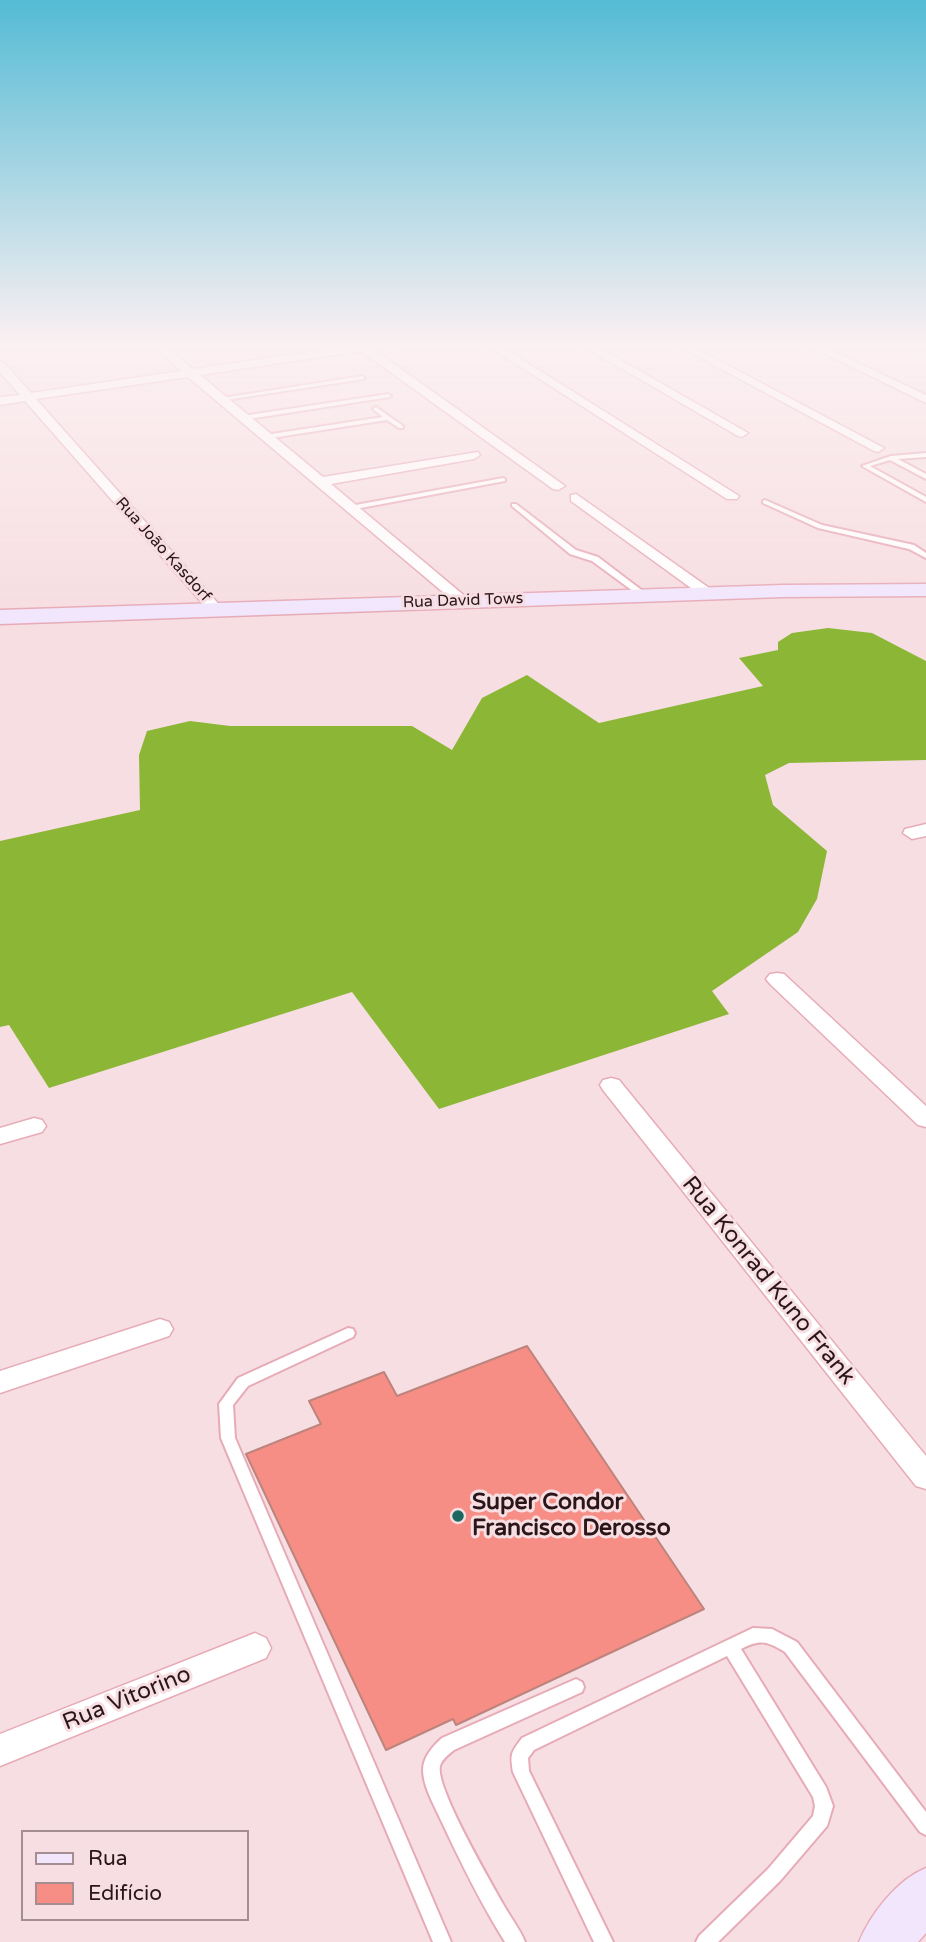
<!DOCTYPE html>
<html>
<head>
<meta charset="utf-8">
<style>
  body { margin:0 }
  #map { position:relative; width:926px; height:1942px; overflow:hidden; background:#f7dee2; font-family:"Varela Round",sans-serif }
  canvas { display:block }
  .legend { position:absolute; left:21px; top:1830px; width:228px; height:91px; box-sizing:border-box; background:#f7dee2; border:2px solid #a58e92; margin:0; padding:9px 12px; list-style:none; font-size:21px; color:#2a1519 }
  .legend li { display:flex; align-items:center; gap:14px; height:35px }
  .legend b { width:35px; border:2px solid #a58e92 }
</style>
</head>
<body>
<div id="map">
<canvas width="926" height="1942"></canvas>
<ul class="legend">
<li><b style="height:9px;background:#f1e6fc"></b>Rua</li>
<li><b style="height:19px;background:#f78e85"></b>Edifício</li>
</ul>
</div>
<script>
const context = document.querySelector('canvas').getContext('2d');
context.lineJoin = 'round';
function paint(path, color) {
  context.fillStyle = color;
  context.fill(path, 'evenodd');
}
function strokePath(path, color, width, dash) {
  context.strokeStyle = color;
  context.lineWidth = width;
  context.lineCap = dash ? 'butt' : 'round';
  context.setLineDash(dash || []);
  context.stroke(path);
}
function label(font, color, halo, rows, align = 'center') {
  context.font = font + ' "Varela Round",sans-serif';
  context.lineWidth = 6;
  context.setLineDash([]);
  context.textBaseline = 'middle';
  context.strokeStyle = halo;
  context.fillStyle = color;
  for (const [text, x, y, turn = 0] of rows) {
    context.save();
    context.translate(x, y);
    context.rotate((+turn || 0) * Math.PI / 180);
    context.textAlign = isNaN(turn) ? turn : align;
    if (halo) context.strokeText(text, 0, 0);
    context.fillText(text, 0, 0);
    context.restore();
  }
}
paint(new Path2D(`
  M828,628L872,633L926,661V760L789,763L765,775L773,805L827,851L817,899L798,932L712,991L729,1014L439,1109L352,992L49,1088L9,1025L0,1027V841L140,810L139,755L147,731L190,721L230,726H412L452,750L482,698L527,675L599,723L763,686L739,658L778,650V642L792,633Z`), '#8cb636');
const building = new Path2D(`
  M527,1346L704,1609L456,1725L453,1719L386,1750L246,1454L321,1424L309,1401L384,1372L397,1396Z`);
paint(building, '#f78e85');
strokePath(building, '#bd847e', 2);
const lane = new Path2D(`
  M362,376L365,378L364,379L219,401L216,399Z
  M388,394L391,396L390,397L242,420L239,418L242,416Z
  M376,407L403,426V428H399L387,420L265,439L262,437L265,435L383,417L374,410L373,409Z
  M926,453V457L898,459L926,474V479L890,460L870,466L926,497V502L862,466L891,456Z
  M503,478L505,479V481L350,510L347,508L350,506Z
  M765,500L822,525L914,545L926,553V558L909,549L818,528L763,503V501Z
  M512,504H516L576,550L598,557L648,595L641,597L592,561L570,554L512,506Z
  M348,1328L353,1329L355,1333L353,1337L248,1386L233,1405L235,1438L451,1942H433L221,1438L219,1404L238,1378Z
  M753,1628L772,1629L797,1642L926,1812V1835L920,1832L785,1652C767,1641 760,1639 741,1649L826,1787L833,1806L827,1826L780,1881L718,1942H696L699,1936L768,1869L813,1816L815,1806L813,1797L727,1656L534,1750L528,1758L529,1771L613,1942H594L513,1772C510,1753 511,1753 522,1738Z
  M576,1679L582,1682L584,1687L582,1692L454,1750C449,1754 442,1759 440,1766C435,1787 491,1882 503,1904C510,1917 520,1929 525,1942H505C480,1902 459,1859 439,1816C433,1803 423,1785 423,1770C423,1757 433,1746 442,1738Z`);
const street = new Path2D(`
  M149,342H160L193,369L363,344L404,342L399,345L373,349L565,486L558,490L553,489L361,351L200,375L323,477L478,452L480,455L474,459L331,484L467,598L470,601L462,606L457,604L188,377L36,399L223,609L220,612H210L25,401L0,405V397L20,395L0,372V362L4,363L31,393L181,371Z
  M482,342H494L739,496L737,499H727Z
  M576,342H589L748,433L742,437L738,436Z
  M671,342H684L884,448L878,452L874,451Z
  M801,342H814L926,395V403Z
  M576,494L712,590L714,593L712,596H702L571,501V495Z
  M926,824V836L912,839L903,833L905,829Z
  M777,973L784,974L926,1106V1127L918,1125L770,984L766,979L770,974Z
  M611,1078L619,1080L926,1456V1489L916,1486L603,1090L600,1085L603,1080Z
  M34,1118L42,1120L46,1126L42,1132L0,1144V1128Z
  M160,1319L169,1322L173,1329L169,1336L0,1393V1371Z
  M255,1633L266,1638L271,1648L266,1658L0,1766V1734Z`);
const secondary = new Path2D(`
  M926,584V596L783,597L0,624V610L783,585Z
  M926,1868V1933L918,1942H859C871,1913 897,1880 926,1868Z`);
strokePath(lane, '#e7abb7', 4);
strokePath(street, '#e7abb7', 3);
strokePath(secondary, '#e7abb7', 3);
paint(lane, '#fff');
paint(street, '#fff');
paint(secondary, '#f1e6fc');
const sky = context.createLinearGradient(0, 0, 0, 614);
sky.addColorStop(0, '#54bbd5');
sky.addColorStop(0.56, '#fbf0f2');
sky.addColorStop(1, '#fbf0f200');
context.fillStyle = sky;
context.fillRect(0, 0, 926, 614);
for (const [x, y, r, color] of [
  [458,1516,7,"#1c6760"]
]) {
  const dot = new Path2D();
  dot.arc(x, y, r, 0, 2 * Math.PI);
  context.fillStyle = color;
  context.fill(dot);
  strokePath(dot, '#f7dee2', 2.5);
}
label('16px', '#2a1519', '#f7dee2', [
  ["Rua João Kasdorf",163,550,48],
  ["Rua David Tows",463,601,-2]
]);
label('23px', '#2a1519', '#f7dee2', [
  ["Rua Konrad Kuno Frank",768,1281,51],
  ["Rua Vitorino",127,1699,-22]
]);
label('bold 23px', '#2a1519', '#f7dee2', [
  ["Super Condor",472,1503],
  ["Francisco Derosso",472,1529]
], 'left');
</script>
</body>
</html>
